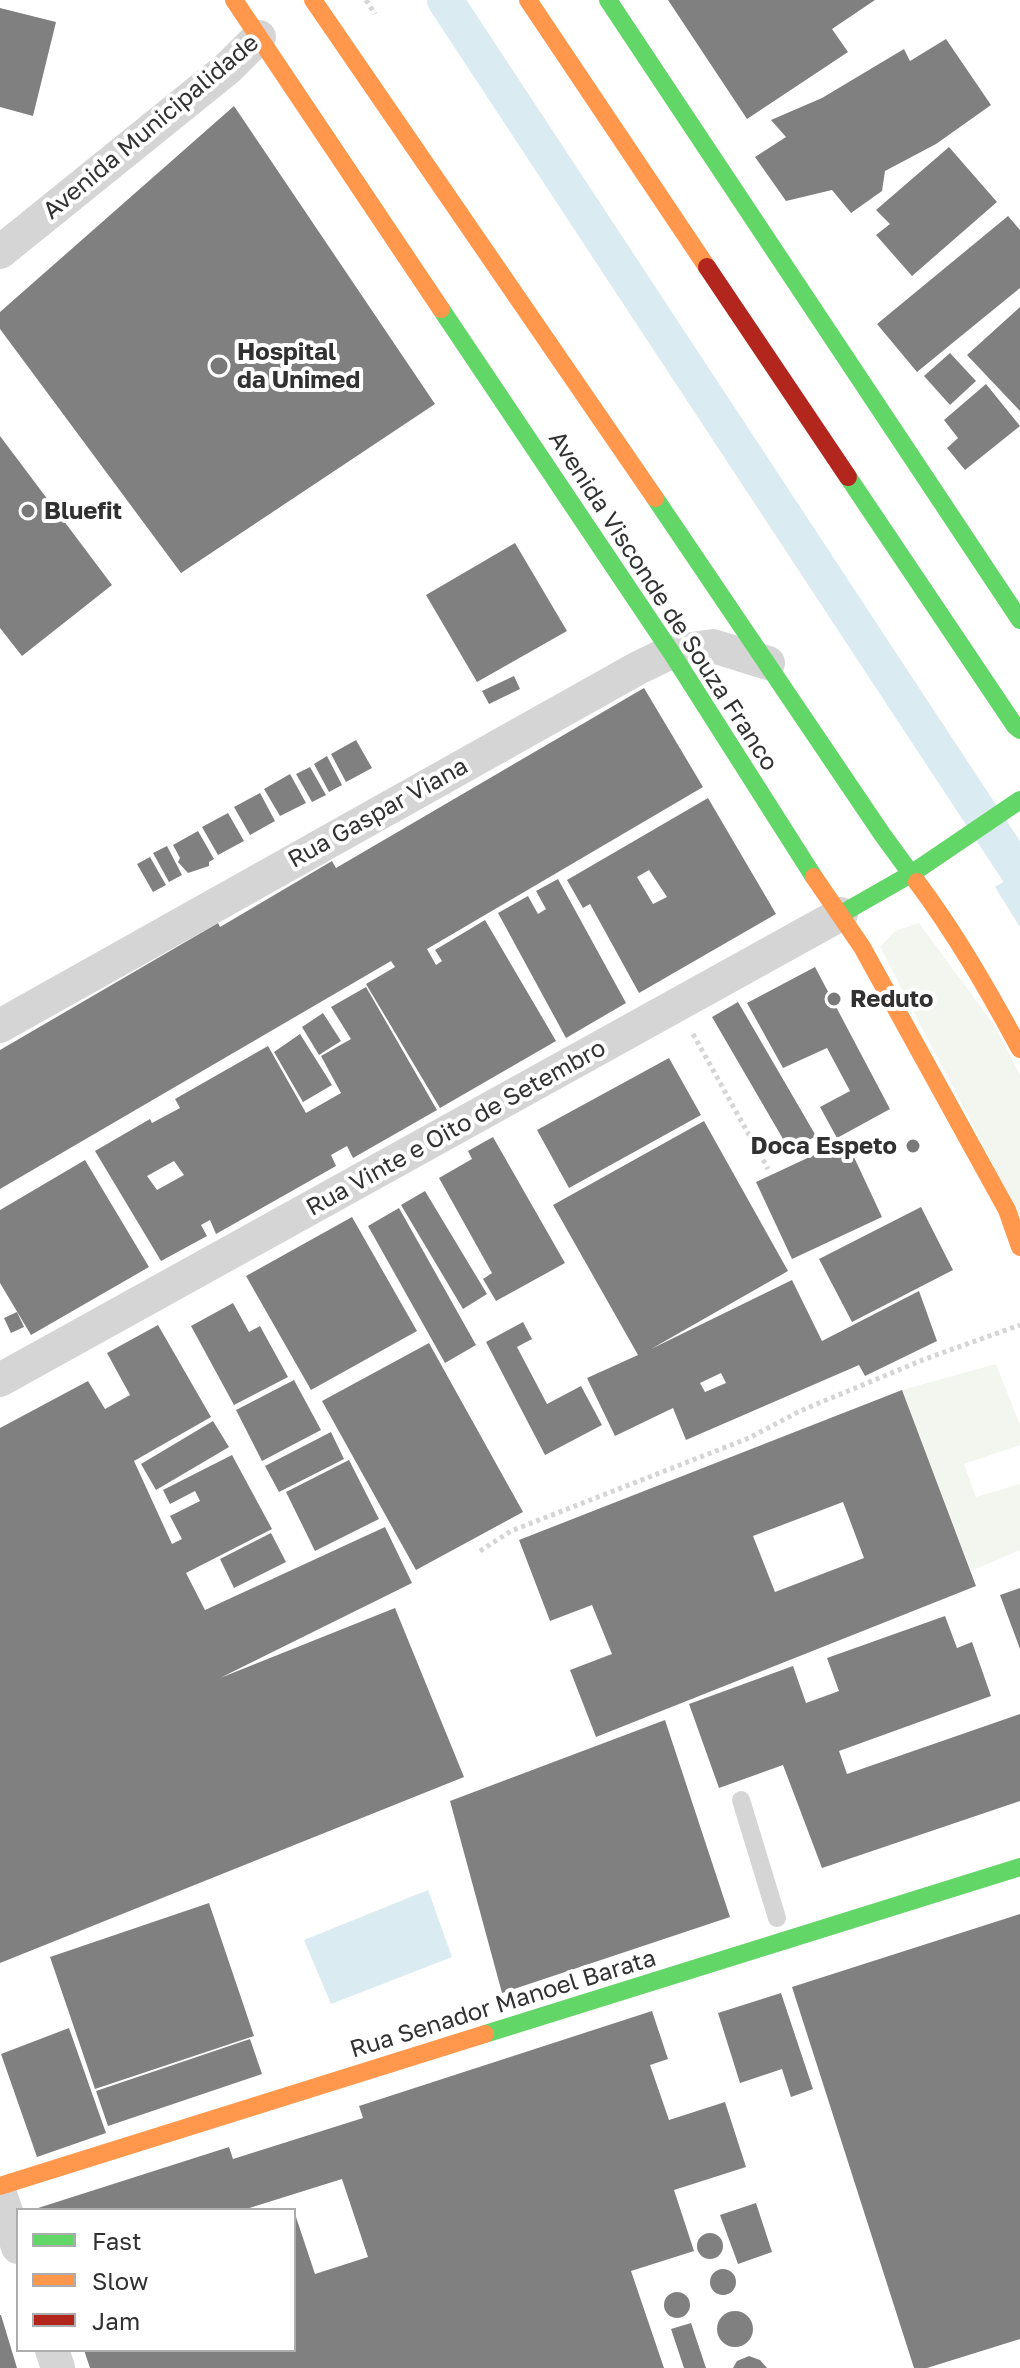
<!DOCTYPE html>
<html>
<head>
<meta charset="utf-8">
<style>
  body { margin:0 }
  #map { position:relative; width:1020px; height:2368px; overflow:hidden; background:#fff; font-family:"Golos Text",sans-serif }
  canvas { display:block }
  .legend { position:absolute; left:16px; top:2208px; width:280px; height:144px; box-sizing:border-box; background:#fff; border:2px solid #adadad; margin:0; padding:10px 14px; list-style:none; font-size:24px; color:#313131 }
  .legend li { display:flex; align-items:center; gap:16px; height:40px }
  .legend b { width:40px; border:2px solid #adadad }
</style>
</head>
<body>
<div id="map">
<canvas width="1020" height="2368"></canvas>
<ul class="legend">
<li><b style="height:10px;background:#63d668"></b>Fast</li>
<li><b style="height:10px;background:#ff974d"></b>Slow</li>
<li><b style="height:10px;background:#b3261e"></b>Jam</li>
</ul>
</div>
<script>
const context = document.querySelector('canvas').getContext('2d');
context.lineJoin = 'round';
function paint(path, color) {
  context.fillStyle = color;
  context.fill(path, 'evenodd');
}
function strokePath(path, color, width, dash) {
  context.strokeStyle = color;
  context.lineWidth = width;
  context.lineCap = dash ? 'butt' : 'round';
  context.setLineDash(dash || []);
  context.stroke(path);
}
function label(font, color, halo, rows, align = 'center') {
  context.font = font + ' "Golos Text",sans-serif';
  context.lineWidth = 8;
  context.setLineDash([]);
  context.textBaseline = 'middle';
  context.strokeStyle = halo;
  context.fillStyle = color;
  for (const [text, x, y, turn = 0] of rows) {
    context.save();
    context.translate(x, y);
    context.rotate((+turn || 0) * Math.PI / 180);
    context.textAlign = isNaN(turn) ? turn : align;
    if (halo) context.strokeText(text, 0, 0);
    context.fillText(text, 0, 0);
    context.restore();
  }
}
paint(new Path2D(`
  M919,923L994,1025L1020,1075V1216L880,947L895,931Z
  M996,1364L1020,1425V1445L964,1464L976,1497L1020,1484V1550L971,1571L902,1390Z`), '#f2f6ee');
paint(new Path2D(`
  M1020,872V927L995,887Z
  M428,1890L452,1957L331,2004L304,1940Z`), '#dbebf2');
strokePath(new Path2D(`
  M445,0L1020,874`), '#dbebf2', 36);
paint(new Path2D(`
  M668,0H875L832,29L848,52L747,119Z
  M0,8L56,22L33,116L0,107Z
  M946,39L991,105L936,144L885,171L882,191L851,213L832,190L786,201L755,157L786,137L771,120L822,98L904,49L910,61Z
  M234,106L435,404L181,573L0,329V312Z
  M949,147L997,202L912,276L876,235L890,224L876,210Z
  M1008,216L1020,230V288L917,372L877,324Z
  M1020,307V411L967,355Z
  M950,353L976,381L950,405L924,376Z
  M986,384L1020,426L965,470L947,448L958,438L944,420Z
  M0,436L112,585L22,656L0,628Z
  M515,543L567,631L477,682L426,595Z
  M514,676L520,689L489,704L482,691Z
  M644,688L703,787L427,949L436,965L442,961L435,950L485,920L556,1041L440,1108L366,984L395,967L391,961L0,1189V1050L218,923L220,927L332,861L336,868Z
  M356,740L372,768L346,782L331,754Z
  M327,756L342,785L329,792L314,764Z
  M310,767L326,795L312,802L296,774Z
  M290,774L306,803L280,816L264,789Z
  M260,793L275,821L250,835L234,807Z
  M708,798L776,914L639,993L590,904L583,908L567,880ZM649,870L667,897L653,904L637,877Z
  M228,813L244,841L218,855L202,827Z
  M198,831L214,859L209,862V866L188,873L178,862L180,858L173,845Z
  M167,846L182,875L169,882L153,853Z
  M150,857L166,885L153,892L137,864Z
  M558,879L626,1003L566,1038L498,913L528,896L538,914L546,909L536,891Z
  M815,967L890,1109L837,1138L820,1107L850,1091L827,1048L783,1068L747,1003Z
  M366,987L437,1110L353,1158L347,1146L331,1155L336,1166L216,1234L210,1220L201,1225L207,1236L161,1261L95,1151L150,1119L152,1123L180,1108L175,1099L268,1046L306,1113L341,1093L321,1056L351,1039L331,1007ZM174,1161L184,1175L157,1190L147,1176Z
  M738,1002L816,1136L790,1151L712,1017Z
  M323,1013L341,1041L319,1055L302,1027Z
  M300,1034L332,1085L303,1102L274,1052Z
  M669,1058L701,1115L569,1188L537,1130Z
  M704,1121L788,1271L651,1349L792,1280L822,1341L919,1291L937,1341L865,1376L859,1365L686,1440L673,1408L615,1436L587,1378L638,1355L553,1205ZM721,1373L726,1383L705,1392L700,1383Z
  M493,1137L565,1263L496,1301L483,1279L492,1273L439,1178L472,1159L468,1151Z
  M846,1140L882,1217L792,1259L756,1182Z
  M85,1160L149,1267L31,1335L0,1283V1210Z
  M425,1191L487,1294L463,1309L401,1205Z
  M921,1207L953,1270L852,1322L819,1259Z
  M399,1208L476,1345L445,1363L368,1226Z
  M352,1217L417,1331L311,1390L246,1276Z
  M233,1303L249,1332L260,1326L288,1377L234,1405L191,1326Z
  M17,1312L24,1327L11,1333L4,1318Z
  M523,1322L532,1339L517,1347L547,1404L581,1386L602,1425L545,1455L486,1342Z
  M158,1325L211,1417L134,1461L172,1544L182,1539L170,1516L200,1501L195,1491L170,1504L163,1490L232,1455L272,1529L186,1573L205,1610L385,1527L412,1583L220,1678L395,1608L464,1777L0,1963V1428L88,1381L105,1409L130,1395L107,1353Z
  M429,1343L523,1512L416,1570L322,1401Z
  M294,1380L321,1430L262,1461L236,1410Z
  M902,1390L976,1586L596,1737L570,1670L612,1654L592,1605L550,1621L519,1540ZM843,1502L864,1558L775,1592L753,1536Z
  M213,1421L229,1447L156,1490L141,1464Z
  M331,1432L344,1459L279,1492L265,1466Z
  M349,1460L379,1519L315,1551L286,1492Z
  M271,1533L286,1562L234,1588L220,1559Z
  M1020,1588V1649L1000,1595Z
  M945,1616L957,1648L972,1642L991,1696L839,1751L847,1774L1020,1714V1801L822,1868L783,1765L719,1788L689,1704L793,1666L806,1703L839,1691L827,1658Z
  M665,1720L730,1917L502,1993L450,1801Z
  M209,1903L254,2036L95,2089L50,1957Z
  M1020,1914V2339L927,2368H914L792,1987Z
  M781,1993L813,2089L791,2097L782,2069L740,2083L718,2013Z
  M652,2011L668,2059L650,2065L669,2120L725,2102L746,2167L674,2190L694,2251L631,2271L664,2368H90L84,2350H294V2211L315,2274L368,2257L342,2179L243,2210H38V2208L229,2147L233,2159L363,2118L359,2106Z
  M69,2028L106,2133L37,2157L1,2054Z
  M250,2039L262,2074L108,2126L96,2091Z
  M756,2203L772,2252L738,2264L720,2215Z
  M697 2246a13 13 0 1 1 26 0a13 13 0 1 1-26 0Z
  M710 2282a13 13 0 1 1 26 0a13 13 0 1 1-26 0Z
  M664 2305a13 13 0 1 1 26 0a13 13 0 1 1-26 0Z
  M717 2329a18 18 0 1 1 36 0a18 18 0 1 1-36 0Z
  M0,2315H1L17,2368H0Z
  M691,2323L706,2368H684L671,2329Z
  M749,2356L760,2360L767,2368H733L737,2361Z`), '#808080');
strokePath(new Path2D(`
  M366,0L375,14
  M693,1034L768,1169
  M480,1551L511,1531L749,1438L800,1411L925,1359L1020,1325`), '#d5d5d5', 5, [4, 4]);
strokePath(new Path2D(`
  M741,1800L777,1918`), '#d5d5d5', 18);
strokePath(new Path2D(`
  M0,252L228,68L259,37
  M0,1026L638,668L671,652L713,646L768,663
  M0,1380L841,914
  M0,2194L18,2247
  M52,2350L58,2368`), '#d5d5d5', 34);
strokePath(new Path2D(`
  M608,0L1020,620
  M441,309L671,652L814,877
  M848,477L1015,726L1020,730
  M655,498L882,834L917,882
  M841,914L911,874L1020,800
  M485,2034L1020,1867`), '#63d668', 18);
strokePath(new Path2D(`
  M234,0L441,309
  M313,0L655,498
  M528,0L707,267
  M814,877L862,947L1007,1210L1020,1247
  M917,882C956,934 989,992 1020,1049
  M0,2186L485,2034`), '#ff974d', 18);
strokePath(new Path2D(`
  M707,267L848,477`), '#b3261e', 18);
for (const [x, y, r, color] of [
  [219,366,10,"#797979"],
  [28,511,8,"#797979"],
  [834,999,8,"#797979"],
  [913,1146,8,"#797979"]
]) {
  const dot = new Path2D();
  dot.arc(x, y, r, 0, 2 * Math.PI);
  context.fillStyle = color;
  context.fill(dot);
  strokePath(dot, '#fff', 3);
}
label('24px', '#313131', '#fff', [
  ["Avenida Municipalidade",151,127,-40],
  ["Avenida Visconde de Souza Franco",663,601,57],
  ["Rua Gaspar Viana",378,813,-29],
  ["Rua Vinte e Oito de Setembro",456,1128,-29],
  ["Rua Senador Manoel Barata",503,2004,-17]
]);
label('bold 24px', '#313131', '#fff', [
  ["Hospital",237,352],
  ["da Unimed",237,380],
  ["Bluefit",44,511],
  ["Reduto",850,999],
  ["Doca Espeto",897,1146,"right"]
], 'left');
</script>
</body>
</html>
